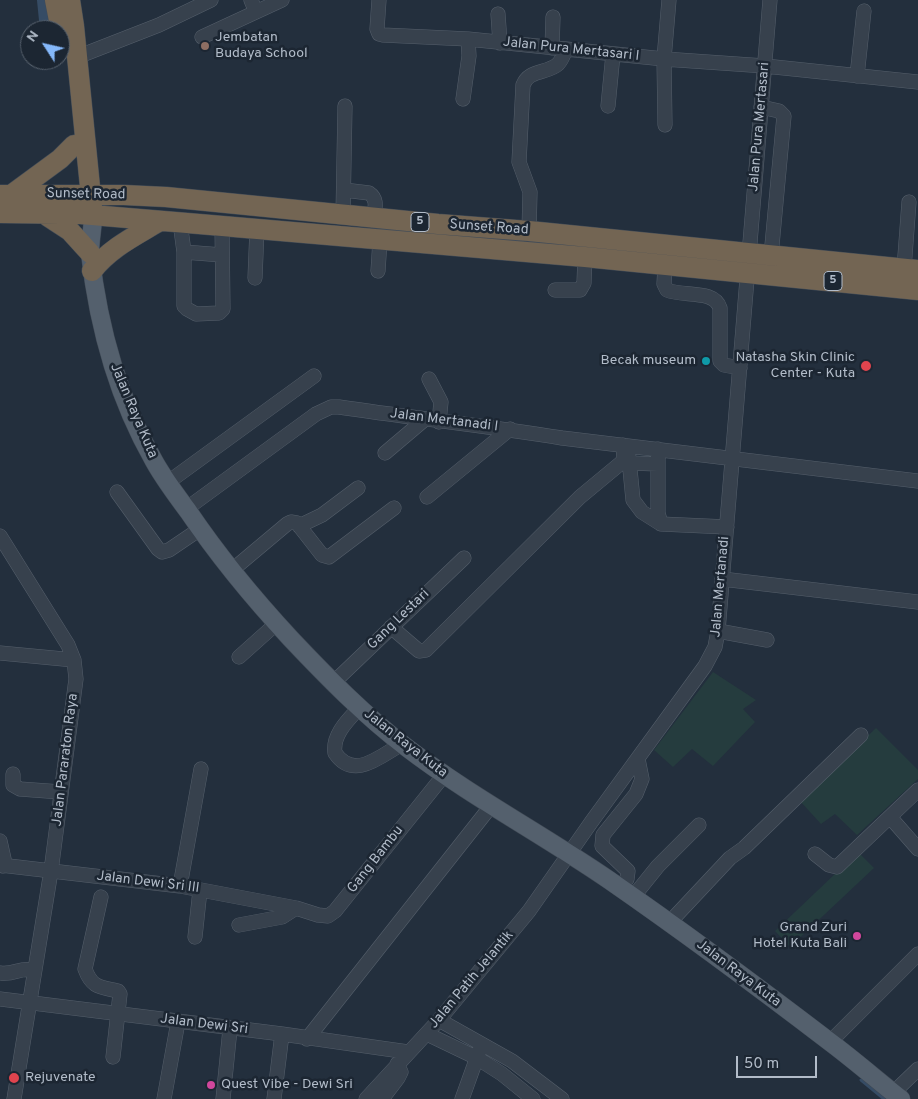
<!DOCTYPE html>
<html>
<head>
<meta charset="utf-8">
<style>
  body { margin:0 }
  #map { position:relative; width:918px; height:1099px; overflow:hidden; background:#232f3d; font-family:Overpass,sans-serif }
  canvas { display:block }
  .north { position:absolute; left:20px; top:20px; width:50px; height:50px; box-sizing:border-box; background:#1c2632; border:1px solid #58626e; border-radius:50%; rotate:305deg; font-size:14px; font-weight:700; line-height:20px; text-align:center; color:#b2bcc9 }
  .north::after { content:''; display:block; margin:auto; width:18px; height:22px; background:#85b8fa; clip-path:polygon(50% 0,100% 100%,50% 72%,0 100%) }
  .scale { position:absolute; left:736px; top:1056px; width:81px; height:22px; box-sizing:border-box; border:2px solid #b2bcc9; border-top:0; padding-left:6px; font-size:15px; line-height:18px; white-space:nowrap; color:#b2bcc9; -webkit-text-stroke:4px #1c2632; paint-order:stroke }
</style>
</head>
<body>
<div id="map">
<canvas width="918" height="1099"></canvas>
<div class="north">N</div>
<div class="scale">50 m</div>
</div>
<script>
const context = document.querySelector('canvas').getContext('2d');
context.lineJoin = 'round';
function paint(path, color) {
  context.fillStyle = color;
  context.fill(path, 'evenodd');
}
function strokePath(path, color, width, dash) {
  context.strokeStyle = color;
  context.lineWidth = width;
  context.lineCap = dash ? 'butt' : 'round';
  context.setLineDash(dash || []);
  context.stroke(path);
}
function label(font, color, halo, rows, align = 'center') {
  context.font = font + ' Overpass,sans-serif';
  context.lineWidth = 5;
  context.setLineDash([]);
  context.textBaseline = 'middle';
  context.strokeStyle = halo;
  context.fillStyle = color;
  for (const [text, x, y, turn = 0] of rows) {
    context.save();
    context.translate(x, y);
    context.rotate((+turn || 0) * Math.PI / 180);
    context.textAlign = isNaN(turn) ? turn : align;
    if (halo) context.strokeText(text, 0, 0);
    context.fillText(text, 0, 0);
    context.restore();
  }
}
paint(new Path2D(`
  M713,672L756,700L743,709L755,722L713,766L692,749L673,767L654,750Z
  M876,728L918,770V779L857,835L835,814L821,824L800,801Z
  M858,852L874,868L790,947L775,931Z`), '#253c3e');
strokePath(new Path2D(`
  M861,1080L884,1099`), '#364c65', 3);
strokePath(new Path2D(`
  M47,0L50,30`), '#364c65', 20);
const minor = new Path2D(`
  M379,0L377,29L379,34L383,35L468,39L664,59L765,66L918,82
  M256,12L282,0
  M498,14L500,43
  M202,37L256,12L251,0
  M552,48L553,17
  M77,57L159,25L211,0
  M857,76L864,11
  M463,99L469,56L468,39
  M608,106L613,54
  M761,107L779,111L784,116L771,256
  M665,125L664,59L669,0
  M344,190L369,193C378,199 375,208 374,218
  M343,215L345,106
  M180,222L184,252V306L187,309L196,314L219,313L223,309L222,226
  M529,231L530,192L519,162L523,85C529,69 547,74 558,64C562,60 564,54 566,49
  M184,252L222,255
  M665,265L664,284L667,290C683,297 714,289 720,308V361L724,365L740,368
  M904,269L909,202
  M378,271L380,240
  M255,278L257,229
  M555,290H580L584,283L585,257
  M429,379L441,402L439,422
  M628,449L633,500L642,512L661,524
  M658,449V513L661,524L727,527
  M385,453L424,420
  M629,463L658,464
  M167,483L314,376
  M117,492L158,549L162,552L169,550L200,529
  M427,497L510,429
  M186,509L316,414L331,407H339C413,418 488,426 562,438L918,481
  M299,526L322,515L358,488
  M0,536L68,645L74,660L76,679L51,871L14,1099
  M231,571L287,524L291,522L297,523L322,555L329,557L394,508
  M722,579L918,602
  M391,627L419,651L426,650L580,497L621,463L624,459L623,445
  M718,631L767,640
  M0,653L74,660
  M239,657L277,623
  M333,683L464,558
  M359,708C348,720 332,735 335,753C354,781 380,756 402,744
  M13,774V785L20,789L61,792
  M890,817L918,849
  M0,841L4,859L3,866
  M815,854L829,865L837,867L918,790
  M0,865L180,886L296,908L318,915L328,916L335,911L444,775
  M180,886L201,769
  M620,888L627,879L628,871L602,846L603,835L636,794L642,779L638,759
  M101,897L85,969C92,988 100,987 118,991L120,994L113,1057
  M633,897L658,866L699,825
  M669,923L730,858L744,848L861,735
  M239,925L282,917L296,908
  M195,937L200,890
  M0,973C16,975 18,967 34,970
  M0,999L282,1034L408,1052
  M439,1020L512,1061L562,1099
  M427,1034L477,1058L502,1074L533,1099
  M307,1039L491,806
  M830,1042L918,954
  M893,1093L918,1069
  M164,1099L178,1022
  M223,1099L230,1029
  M274,1099L282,1034
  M366,1099L439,1020L529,911L592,821L705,666L715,647L718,631L770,0
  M382,1099L398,1078L401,1072L397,1064
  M462,1099L480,1049`);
const major = new Path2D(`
  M93,215C93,228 90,240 90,253C98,324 118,398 154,461C164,479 176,495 188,511C219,557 253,598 291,639C327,677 364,715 406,747C470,796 542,834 609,880C684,932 758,987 830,1042C854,1060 877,1080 901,1099`);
const highway = new Path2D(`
  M55,0L63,41
  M70,0L74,26L92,207
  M0,195H124L166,197L438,224L529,231L918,270
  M11,195L60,159L74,145
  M0,213L80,214L199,224L585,257L918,290
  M44,214L70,231L90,253
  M92,271C110,248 135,236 160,221`);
strokePath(minor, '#555f6b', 15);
strokePath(major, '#404a56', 19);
strokePath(highway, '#424c58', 21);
strokePath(minor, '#37414d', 14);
strokePath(major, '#54606d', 18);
strokePath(highway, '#736553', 20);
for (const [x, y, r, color] of [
  [205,46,5,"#8d6e63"],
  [706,361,5,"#0f9aa8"],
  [866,366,6,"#e0444e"],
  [857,936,5,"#d1479c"],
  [14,1078,6,"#e0444e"],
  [211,1085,5,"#d1479c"]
]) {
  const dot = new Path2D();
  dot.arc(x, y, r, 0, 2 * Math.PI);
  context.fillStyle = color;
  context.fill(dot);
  strokePath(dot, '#1c2632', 2);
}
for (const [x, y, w] of [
  [420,222,18],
  [833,281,18]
]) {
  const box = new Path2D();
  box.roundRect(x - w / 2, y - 9.5, w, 19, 4);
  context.fillStyle = '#1c2632';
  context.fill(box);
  strokePath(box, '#b2bcc9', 1);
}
label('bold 12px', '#b2bcc9', null, [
  ["5",420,222],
  ["5",833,281]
]);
label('14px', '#b2bcc9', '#1c2632', [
  ["Jembatan",215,38],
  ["Budaya School",215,54],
  ["Natasha Skin Clinic",855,358,"right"],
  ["Center - Kuta",855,374,"right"],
  ["Becak museum",696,361,"right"],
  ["Grand Zuri",847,928,"right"],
  ["Hotel Kuta Bali",847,944,"right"],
  ["Rejuvenate",25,1078],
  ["Quest Vibe - Dewi Sri",221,1085]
], 'left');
label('14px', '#b2bcc9', '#1c2632', [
  ["Jalan Pura Mertasari I",571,50,6],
  ["Jalan Pura Mertasari",760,127,-85],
  ["Sunset Road",86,195,1],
  ["Sunset Road",489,228,4],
  ["Jalan Raya Kuta",133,411,67],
  ["Jalan Mertanadi I",444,421,7],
  ["Jalan Mertanadi",721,587,-85],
  ["Gang Lestari",399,620,-44],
  ["Jalan Raya Kuta",405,744,38],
  ["Jalan Pararaton Raya",66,760,-83],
  ["Gang Bambu",376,860,-52],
  ["Jalan Dewi Sri III",148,883,7],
  ["Jalan Raya Kuta",738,974,37],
  ["Jalan Patih Jelantik",472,980,-50],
  ["Jalan Dewi Sri",204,1025,7]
]);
</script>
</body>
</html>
